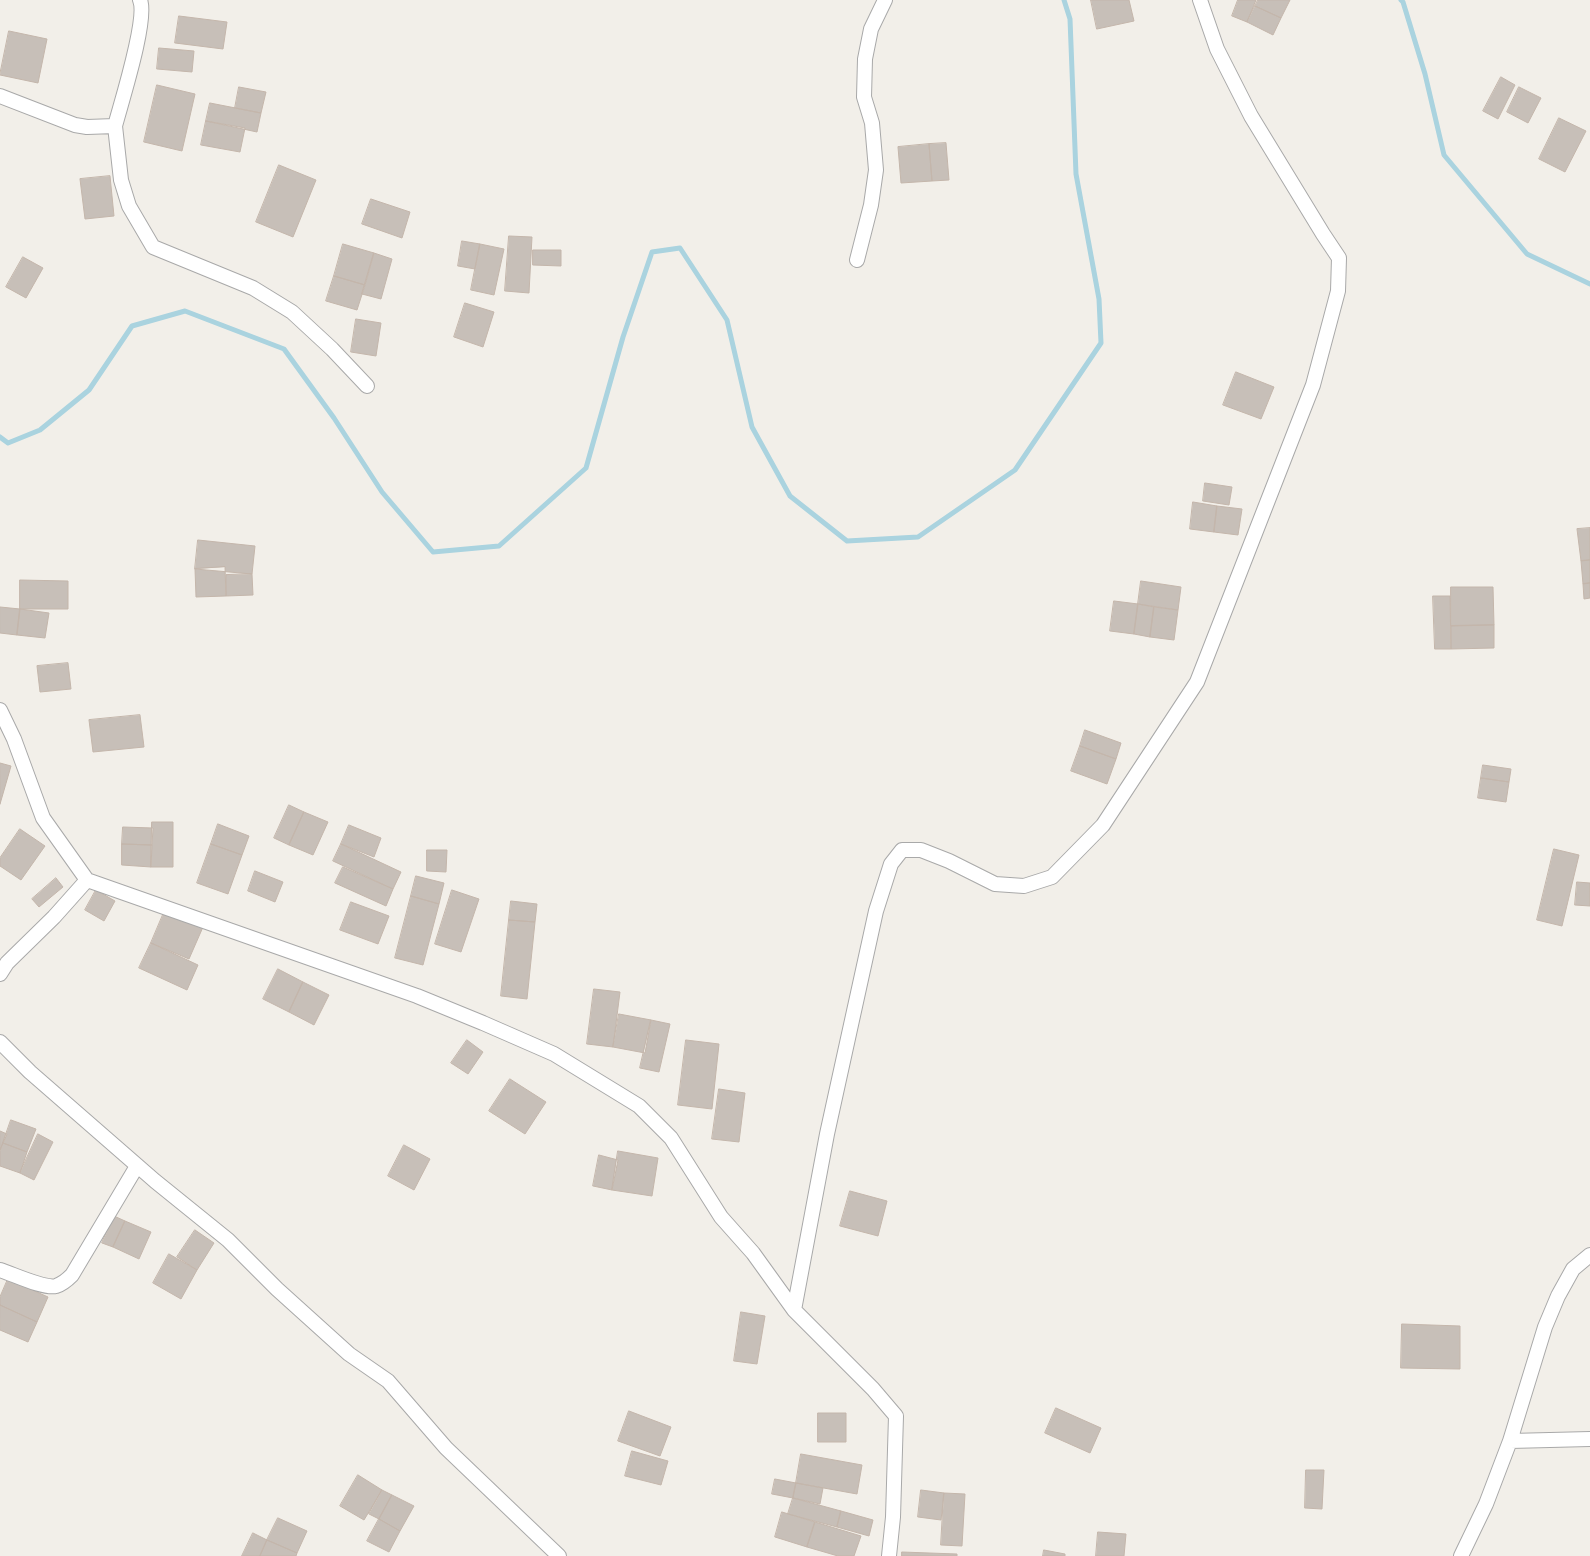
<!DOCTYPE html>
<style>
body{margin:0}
canvas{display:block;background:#f2efe9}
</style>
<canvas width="1590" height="1556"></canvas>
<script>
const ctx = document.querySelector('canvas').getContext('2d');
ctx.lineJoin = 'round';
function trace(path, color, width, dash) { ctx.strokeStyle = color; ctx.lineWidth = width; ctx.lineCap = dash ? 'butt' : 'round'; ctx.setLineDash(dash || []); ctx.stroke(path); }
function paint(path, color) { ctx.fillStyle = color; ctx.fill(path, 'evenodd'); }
const stream = new Path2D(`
 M1401 0 1403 2 1425 74 1444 155 1527 254 1590 284
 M0 437 8 443 40 430 89 390 132 326 185 311 284 349 334 418 382 492 433 552 499 546 586 468 623 337 652 252 680 248 727 320 752 427 790 496 847 541 918 537 1015 470 1101 343 1099 299 1076 174 1070 19 1064 0`);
const building = new Path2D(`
 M1091 0H1129L1134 21 1097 29Z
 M1238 0H1256L1247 22 1232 16Z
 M1258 0H1290L1281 18 1255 6Z
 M1255 6 1281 18 1273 35 1247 22Z
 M179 16 227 22 223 49 175 43Z
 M9 31 47 39 38 83 0 75Z
 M159 48 194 51 192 72 157 69Z
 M1501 77 1515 85 1498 119 1483 111Z
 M157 85 195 94 182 151 144 142Z
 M239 87 266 92 261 113 235 108Z
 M1519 87 1541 98 1528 123 1507 112Z
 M210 103 261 113 257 132 206 121Z
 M1559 118 1586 131 1565 172 1539 159Z
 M206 121 245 128 240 152 201 145Z
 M946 143 949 180 932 181 929 144Z
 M929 144 932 181 901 183 898 147Z
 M279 165 316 180 293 237 256 222Z
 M110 176 114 216 85 219 80 179Z
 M371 199 410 212 402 238 362 224Z
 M509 236 532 237 529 293 505 291Z
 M462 241 480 244 475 269 458 266Z
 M343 244 374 253 365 285 334 276Z
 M480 244 504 249 494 295 471 290Z
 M533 250H561V266L533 265Z
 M374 253 392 259 381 299 362 294Z
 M23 257 43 268 26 298 6 287Z
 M334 276 365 285 357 310 326 301Z
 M465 303 494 312 483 347 454 337Z
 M356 319 381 323 376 356 351 352Z
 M1236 372 1274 387 1261 419 1223 405Z
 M1205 483 1232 487 1229 505 1203 501Z
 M1193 502 1217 506 1214 532 1190 529Z
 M1217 506 1242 509 1238 535 1214 532Z
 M1590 528V560L1581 561 1577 529Z
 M198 540 255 546 252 574 195 569Z
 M1590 560V583L1583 584 1581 561Z
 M225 567 226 596 196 597 195 569Z
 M252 574 253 595 226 596V575Z
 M20 580 68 581V609H20Z
 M1141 581 1181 587 1178 610 1138 604Z
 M1590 583V598L1584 599 1583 584Z
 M1451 587H1493L1494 625 1451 626Z
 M1433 596H1450L1451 649H1435Z
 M1114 601 1138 604 1134 634 1110 631Z
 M1138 604 1154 607 1150 637 1134 634Z
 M0 607 20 609 17 635 0 633Z
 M1154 607 1178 610 1174 640 1150 637Z
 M20 609 49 613 45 638 17 635Z
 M1494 625V648L1451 649V626Z
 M68 663 71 689 40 692 37 666Z
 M140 715 144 747 93 752 89 720Z
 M1085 730 1121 743 1116 759 1080 746Z
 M1080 746 1116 759 1107 784 1071 771Z
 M0 763 11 766 0 804Z
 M1483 765 1511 769 1509 782 1481 778Z
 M1481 778 1509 782 1506 802 1478 798Z
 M289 805 304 812 289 845 274 838Z
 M304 812 328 822 313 855 289 845Z
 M152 822H173V867H151Z
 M218 824 249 836 242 855 211 844Z
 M349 825 381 838 374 857 341 844Z
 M123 827 153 828 152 845 122 844Z
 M20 829 45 846 21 880 0 866V858Z
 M122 844 152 845 151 867 122 865Z
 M211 844 242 855 228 894 197 883Z
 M341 844 401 872 393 889 333 861Z
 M1554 849 1579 855 1562 926 1537 920Z
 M427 850H447L446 872 427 871Z
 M343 867 393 889 386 906 335 883Z
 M255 871 283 882 275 902 248 891Z
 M416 876 444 883 439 904 411 896Z
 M56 878 63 887 39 907 32 899Z
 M1577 882 1590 883V906L1575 905Z
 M96 890 115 901 104 921 85 910Z
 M452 890 479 899 461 952 435 944Z
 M411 896 439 904 423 965 395 958Z
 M511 901 537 904 535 922 509 920Z
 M351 902 389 916 378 944 340 930Z
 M165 910 203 927 189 959 151 943Z
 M509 920 535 922 527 999 501 996Z
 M151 943 198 965 187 990 139 968Z
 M278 969 303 982 289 1012 263 999Z
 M303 982 329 995 314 1025 289 1012Z
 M594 989 620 992 613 1047 587 1044Z
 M619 1014 651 1020 645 1053 613 1047Z
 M651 1020 670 1024 659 1072 640 1068Z
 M467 1040 483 1052 468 1074 451 1063Z
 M686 1040 719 1044 712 1109 678 1105Z
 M510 1079 546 1102 525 1134 489 1111Z
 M719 1089 745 1093 739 1142 712 1139Z
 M11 1120 36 1129 27 1152 3 1143Z
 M0 1131 7 1134 0 1150Z
 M38 1134 53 1142 34 1180 20 1173Z
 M3 1143 27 1152 20 1173 0 1166V1151Z
 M404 1145 430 1159 414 1190 388 1176Z
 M618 1151 658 1158 652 1196 612 1190Z
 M599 1155 618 1160 612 1190 593 1186Z
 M850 1191 887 1201 878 1236 840 1226Z
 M114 1216 125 1221 113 1247 102 1243Z
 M125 1221 151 1232 139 1259 113 1247Z
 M195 1230 214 1243 197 1270 177 1257Z
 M169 1254 197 1270 181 1299 153 1283Z
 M8 1279 48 1297 37 1322 0 1305V1297Z
 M0 1305 37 1322 28 1342 0 1330Z
 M741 1312 765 1316 757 1364 734 1361Z
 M1402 1324 1460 1326V1369L1401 1368Z
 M1056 1408 1101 1428 1090 1453 1045 1433Z
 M629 1411 671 1427 660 1456 618 1441Z
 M818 1413H846V1442H818Z
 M632 1451 668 1461 661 1485 625 1476Z
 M801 1454 862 1465 857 1494 796 1483Z
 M1306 1470H1324L1322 1509 1305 1508Z
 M358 1475 382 1490 364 1520 340 1506Z
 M775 1479 796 1483 793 1498 772 1494Z
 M796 1483 823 1488 820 1504 793 1498Z
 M382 1490 392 1495 379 1519 369 1514Z
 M921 1490 944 1493 941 1520 918 1517Z
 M944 1493 965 1494 962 1546 941 1545Z
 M392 1495 414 1506 400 1531 379 1519Z
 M793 1498 841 1511 837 1527 788 1514Z
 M841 1511 873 1520 869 1536 837 1527Z
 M782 1512 815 1522 807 1547 775 1537Z
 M278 1518 307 1531 297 1553 267 1540Z
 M379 1519 400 1531 389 1552 367 1541Z
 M815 1522 861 1536 854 1556H838L807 1547Z
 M1098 1532 1126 1534 1124 1556H1096Z
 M253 1533 267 1540 260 1556H242Z
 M267 1540 297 1553 296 1556H260Z
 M1044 1550 1065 1554V1556H1043Z
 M902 1552 957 1554V1556H902Z`);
const minor = new Path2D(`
 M0 96 75 125 87 127 115 126C121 103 148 19 140 0
 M115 126 121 180 129 206 153 247 253 288 292 312 332 349 367 386
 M857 260 871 205 876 170 872 123 864 97 865 59 871 29 885 0
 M0 710 14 739 43 818 87 880 417 996 483 1023 554 1054 639 1106 671 1138 721 1217 753 1253 794 1310 873 1389 896 1416 893 1517 889 1556
 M0 974 7 963 54 917 87 880
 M0 1042 30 1072 155 1181 228 1240 277 1289 349 1354 388 1381 446 1448 559 1556
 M0 1270C13 1274 44 1289 56 1286 63 1284 68 1279 72 1275L137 1166
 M794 1310 827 1134 876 911 891 864 902 850H921L949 861 995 884 1024 886 1052 877 1103 825 1197 682 1313 385 1338 291 1339 258 1323 234 1251 116 1217 49 1200 0
 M1510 1441 1545 1327 1558 1296 1573 1269 1590 1255
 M1461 1556 1486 1504 1510 1441 1590 1439`);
trace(stream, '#aad3df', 5);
paint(building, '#c7bfb8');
trace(building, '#c4b6ab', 1);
trace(minor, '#a9a9a9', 16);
trace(minor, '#fff', 14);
</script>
